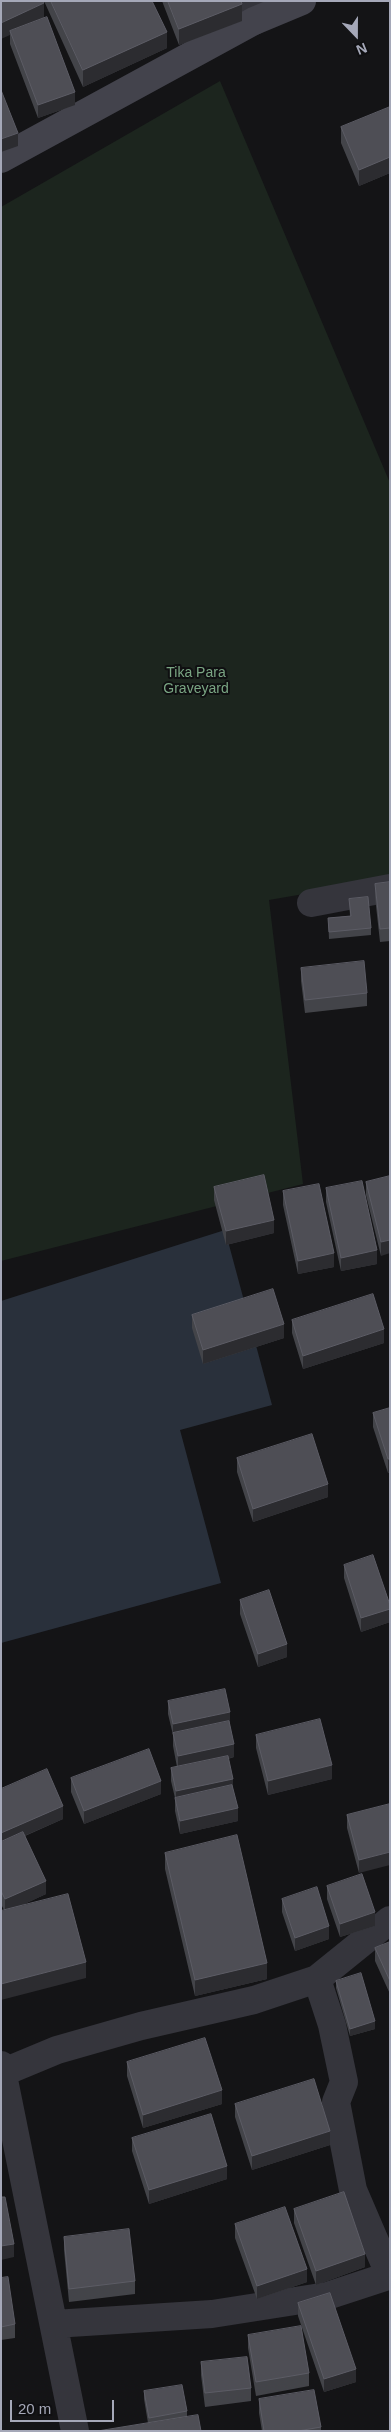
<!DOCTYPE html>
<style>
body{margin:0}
#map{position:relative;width:391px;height:2432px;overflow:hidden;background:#141416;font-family:Arial,sans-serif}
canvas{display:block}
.frame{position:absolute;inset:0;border:2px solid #a5a8b8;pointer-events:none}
.north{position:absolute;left:331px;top:10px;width:50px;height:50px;-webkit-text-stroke:4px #0f0f11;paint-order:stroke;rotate:158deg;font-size:14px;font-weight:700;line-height:20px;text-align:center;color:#a5a8b8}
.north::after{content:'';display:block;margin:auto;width:18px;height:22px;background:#a5a8b8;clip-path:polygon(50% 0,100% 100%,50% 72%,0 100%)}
.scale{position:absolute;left:10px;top:2400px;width:104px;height:22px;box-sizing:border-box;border:2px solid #a5a8b8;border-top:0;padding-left:6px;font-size:15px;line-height:18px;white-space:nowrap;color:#a5a8b8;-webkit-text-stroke:4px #0f0f11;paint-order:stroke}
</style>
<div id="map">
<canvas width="391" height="2432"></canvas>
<div class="frame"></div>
<div class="north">N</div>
<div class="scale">20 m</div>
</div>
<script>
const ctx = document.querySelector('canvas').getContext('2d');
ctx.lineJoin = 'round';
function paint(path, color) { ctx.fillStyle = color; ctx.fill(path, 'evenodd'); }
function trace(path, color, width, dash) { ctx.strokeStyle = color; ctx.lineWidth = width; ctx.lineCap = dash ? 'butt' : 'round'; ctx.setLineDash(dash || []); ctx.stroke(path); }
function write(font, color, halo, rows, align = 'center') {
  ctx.font = font + ' Arial,sans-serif'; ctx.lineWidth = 4; ctx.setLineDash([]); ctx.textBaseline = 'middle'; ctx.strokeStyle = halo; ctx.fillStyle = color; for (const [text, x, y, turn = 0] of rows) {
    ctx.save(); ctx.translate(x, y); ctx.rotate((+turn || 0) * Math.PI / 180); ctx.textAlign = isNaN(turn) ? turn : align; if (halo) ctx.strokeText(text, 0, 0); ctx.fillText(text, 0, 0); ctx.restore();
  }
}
const green = new Path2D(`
 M220 81 390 483V879L269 900 303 1184 1 1261V207Z`);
const water = new Path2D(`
 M225 1230 272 1405 180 1430 221 1583 1 1643V1301Z`);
const minor = new Path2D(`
 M248 1 254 21
 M311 903 390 888
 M317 1979 332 2025 344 2082 336 2102 353 2190 390 2276
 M1 2065 75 2431
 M4 2072 57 2050 141 2026 254 2000 317 1979 390 1920
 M54 2324 212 2314 327 2296 388 2276`);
const secondary = new Path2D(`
 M1 159 254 21 302 1`);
const wall = new Path2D(`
 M1 1 44 18 75 105 38 118 10 44V35Z
 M44 1H152L167 48 83 87Z
 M162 1H241L242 21 179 45Z
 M390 107V173L359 186 341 143V127Z
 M390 882V941L380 942 375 897V884Z
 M349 899 371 928V935L329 939 328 918 350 916Z
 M301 968 367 993V1006L305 1013 301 981Z
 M390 1176 381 1256 366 1195V1182Z
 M214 1187 274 1233 226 1245 214 1200Z
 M326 1188 377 1264 341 1271 326 1202Z
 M283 1191 334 1267 298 1274 283 1205Z
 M192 1315 284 1338 203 1364 192 1328Z
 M292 1320 384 1343 303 1369 292 1333Z
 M390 1408V1472L388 1473 373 1427V1413Z
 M237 1458 328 1497 253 1522 237 1472Z
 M344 1565 390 1605V1622L361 1632 344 1578Z
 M240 1600 287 1657 258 1667 240 1614Z
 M168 1701 230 1726 234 1757 228 1759 238 1821 180 1834 175 1811V1798L171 1781V1768L177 1767 173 1746V1735L168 1714Z
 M256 1735 332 1779 268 1795 256 1748Z
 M71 1778 161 1794 84 1824 71 1792Z
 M1 1789 63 1819 25 1836 46 1894 20 1906 86 1978 4 1910 1 1904Z
 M390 1804 359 1873 347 1828V1815Z
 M165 1853 267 1979 195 1996 165 1869Z
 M327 1886 375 1926 340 1937 327 1899Z
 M282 1899 329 1939 295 1951 282 1912Z
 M390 1942V1994L375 1961V1948Z
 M336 1981 375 2029 350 2036 336 1988Z
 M127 2062 222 2104 143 2128 127 2076Z
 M235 2104 330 2145 252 2170 235 2117Z
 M132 2138 227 2179 149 2204 132 2151Z
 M294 2209 365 2267 316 2285 294 2223Z
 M235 2224 307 2282 257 2299 235 2238Z
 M64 2237 135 2281V2294L69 2302 64 2250Z
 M1 2278 15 2324V2338L1 2340Z
 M298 2303 356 2382 324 2392 298 2316Z
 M248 2335 309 2373V2386L256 2396 248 2348Z
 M201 2362 251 2388V2401L205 2407 201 2375Z
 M144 2391 187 2411V2417L148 2423 144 2399Z
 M259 2399 321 2427V2431H262L259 2413Z`);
const shadedWall = new Path2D(`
 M44 3V19L10 31V35L1 39V23Z
 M242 4V21L179 45V29Z
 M167 32V48L83 87V70Z
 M75 92V105L38 118V105Z
 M18 133V146L1 152V139Z
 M390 157V173L359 186V170Z
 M274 1220V1233L226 1245V1231Z
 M390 1240V1253L381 1256V1242Z
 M377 1250V1264L341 1271V1258Z
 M334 1253V1267L298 1274V1261Z
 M284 1324V1338L203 1364V1350Z
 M384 1329V1343L303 1369V1356Z
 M388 1459H390V1472L388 1473Z
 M328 1484V1497L253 1522V1509Z
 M390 1609V1622L361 1632V1618Z
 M287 1644V1657L258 1667V1654Z
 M230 1712V1726L173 1735V1724Z
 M234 1744V1757L178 1770V1756Z
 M332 1765V1779L268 1795V1781Z
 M233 1779V1792L176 1804V1791Z
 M161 1781V1794L84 1824V1811Z
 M63 1806V1819L1 1846V1833Z
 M238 1808V1821L180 1834V1821Z
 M390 1852V1865L359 1873V1860Z
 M46 1881V1894L5 1913V1899Z
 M375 1912V1926L340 1937V1924Z
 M329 1926V1939L295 1951V1938Z
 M86 1962V1978L1 2000V1984Z
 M267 1963V1979L195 1996V1980Z
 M375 2021V2029L350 2036V2029Z
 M222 2090V2104L143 2128V2115Z
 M330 2131V2145L252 2170V2156Z
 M227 2166V2179L149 2204V2190Z
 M14 2244V2257L1 2260V2246Z
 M365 2254V2267L316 2285V2271Z
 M307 2269V2282L257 2299V2286Z
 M356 2369V2382L324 2392V2379Z`);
const building = new Path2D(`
 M1 1H43L44 3 1 23Z
 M51 1H152L167 32 83 70Z
 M168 1H241L242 4 179 29Z
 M47 17 75 92 38 105 10 31Z
 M1 90 18 133 1 139Z
 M390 107V157L359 170 341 127Z
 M390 882V928L380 929 375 884Z
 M368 897 371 928 329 932 328 918 351 916 349 899Z
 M364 961 367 993 305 1000 301 968Z
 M264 1175 274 1220 226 1231 214 1187Z
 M390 1176V1240L381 1242 366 1182Z
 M362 1181 377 1250 341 1258 326 1188Z
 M319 1184 334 1253 298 1261 283 1191Z
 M273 1289 284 1324 203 1350 192 1315Z
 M373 1294 384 1329 303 1356 292 1320Z
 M390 1408V1459H388L373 1413Z
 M312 1434 328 1484 253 1509 237 1458Z
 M373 1555 390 1605V1609L361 1618 344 1565Z
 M269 1590 287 1644 258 1654 240 1600Z
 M225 1689 230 1712 173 1724 168 1701Z
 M320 1719 332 1765 268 1781 256 1735Z
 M229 1721 234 1744 178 1756 173 1733Z
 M149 1749 161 1781 84 1811 71 1778Z
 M228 1756 233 1779 176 1791 171 1768Z
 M47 1769 63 1806 1 1833V1789Z
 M232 1785 238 1808 180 1821 175 1798Z
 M390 1804V1852L359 1860 347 1815Z
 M23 1832 46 1881 5 1899 1 1891V1842Z
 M237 1835 267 1963 195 1980 165 1853Z
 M362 1874 375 1912 340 1924 327 1886Z
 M317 1887 329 1926 295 1938 282 1899Z
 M68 1894 86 1962 1 1984V1911Z
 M390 1942V1981L375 1948Z
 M361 1973 375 2021 350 2029 336 1981Z
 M205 2038 222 2090 143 2115 127 2062Z
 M314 2079 330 2131 252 2156 235 2104Z
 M211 2114 227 2166 149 2190 132 2138Z
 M344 2192 365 2254 316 2271 294 2209Z
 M1 2197H5L14 2244 1 2246Z
 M285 2207 307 2269 257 2286 235 2224Z
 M129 2229 135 2281 69 2289 64 2237Z
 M8 2277 15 2324 1 2327V2278Z
 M330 2293 356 2369 324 2379 298 2303Z
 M301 2326 309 2373 256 2382 248 2335Z
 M247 2357 251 2388 205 2393 201 2362Z
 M182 2385 187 2411 149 2418 144 2391Z
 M314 2390 321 2427 298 2431H264L259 2399Z
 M198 2415 201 2431H98Z`);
const parkNames = [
 ["Tika Para",196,673],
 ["Graveyard",196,689]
];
paint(green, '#1c251e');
paint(water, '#29303b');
trace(minor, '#35353c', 28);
trace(secondary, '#43434c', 28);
paint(wall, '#434449');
paint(shadedWall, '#2c2c30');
paint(building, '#4e4e55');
trace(building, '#5c5c65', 1);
write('14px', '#7aa583', '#0f0f11', parkNames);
</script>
